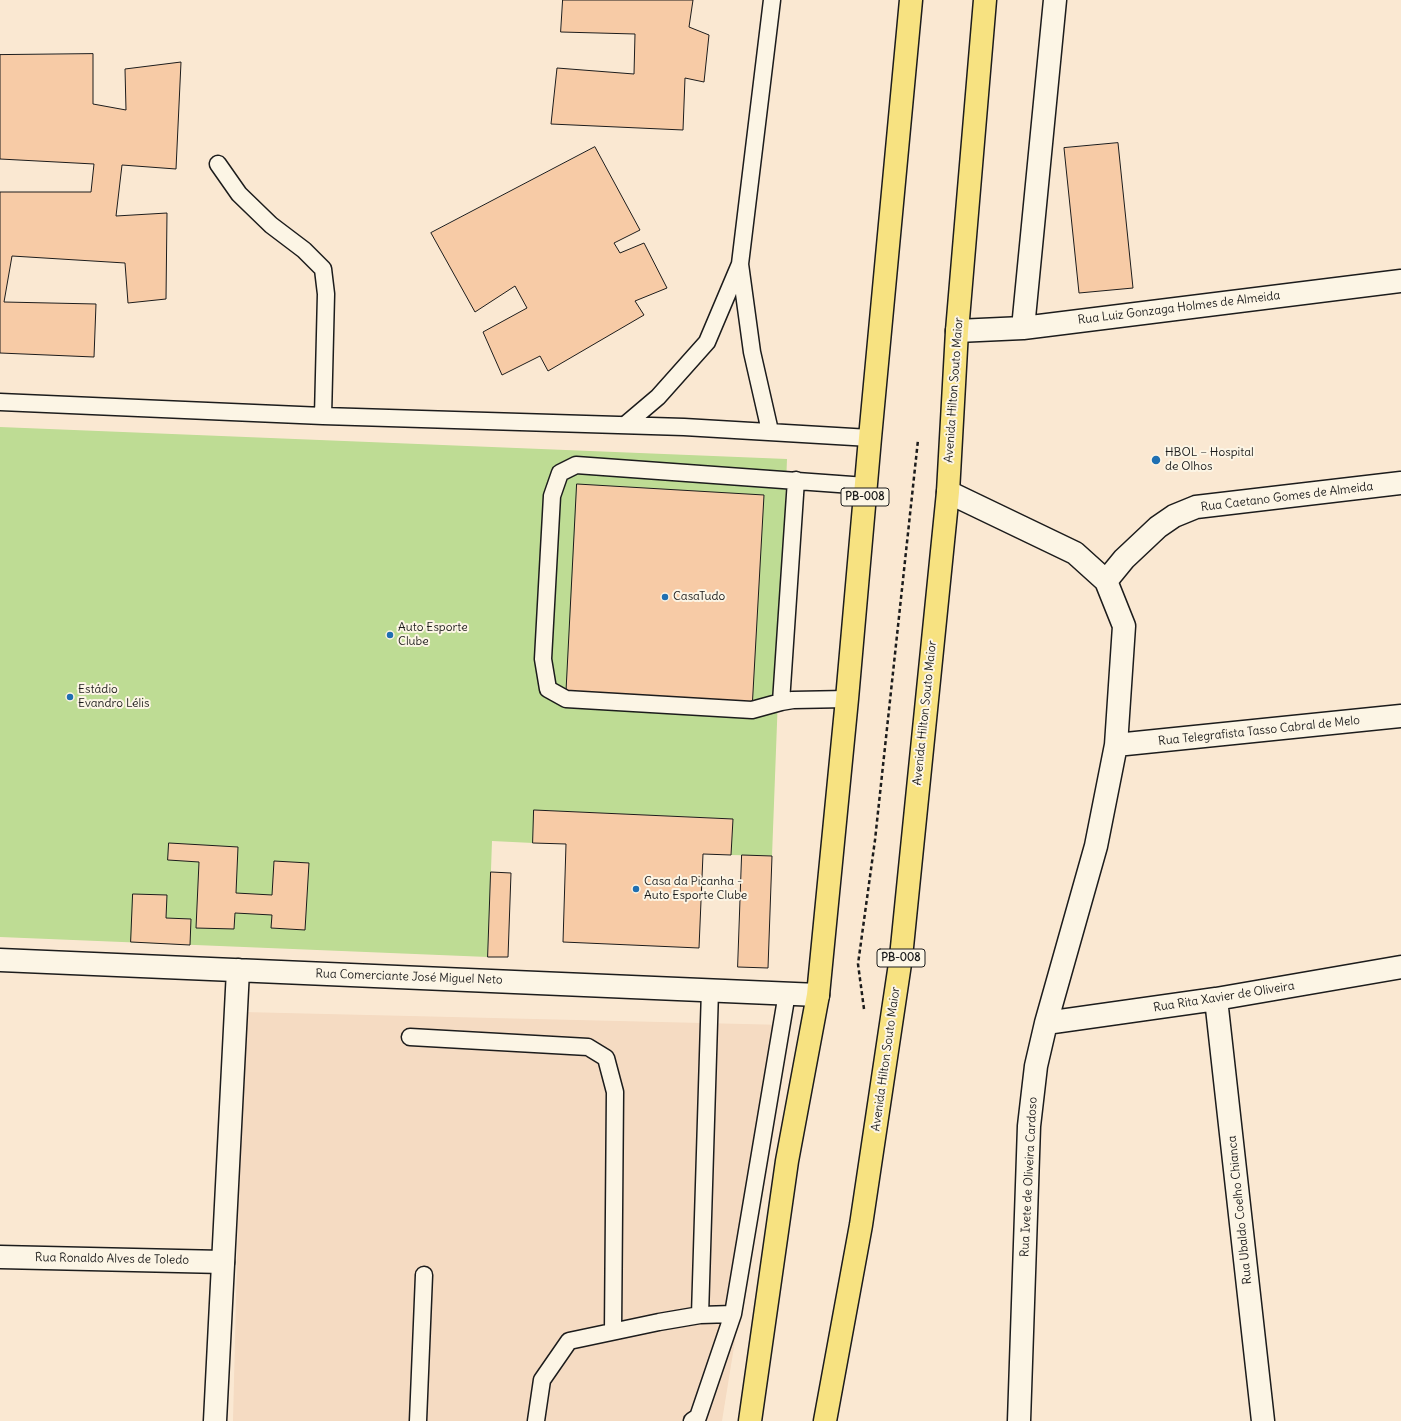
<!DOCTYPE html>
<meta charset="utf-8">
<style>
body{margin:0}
canvas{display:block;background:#fae8d2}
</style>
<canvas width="1401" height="1421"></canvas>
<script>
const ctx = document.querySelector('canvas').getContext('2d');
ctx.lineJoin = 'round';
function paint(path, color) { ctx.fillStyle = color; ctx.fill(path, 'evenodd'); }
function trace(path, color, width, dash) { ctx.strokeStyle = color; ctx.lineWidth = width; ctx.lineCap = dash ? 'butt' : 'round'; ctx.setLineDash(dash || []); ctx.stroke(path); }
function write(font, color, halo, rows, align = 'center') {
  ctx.font = font + ' Delius,sans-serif'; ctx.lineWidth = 4; ctx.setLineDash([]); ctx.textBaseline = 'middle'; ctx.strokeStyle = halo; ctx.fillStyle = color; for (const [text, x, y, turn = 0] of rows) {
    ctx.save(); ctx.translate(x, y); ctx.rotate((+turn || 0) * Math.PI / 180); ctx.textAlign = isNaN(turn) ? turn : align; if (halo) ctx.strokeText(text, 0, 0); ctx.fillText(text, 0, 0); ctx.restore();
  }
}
const built = new Path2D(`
 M243 1012 786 1025 722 1421H233Z`);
const green = new Path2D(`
 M0 427 787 459 772 856 731 855 733 819 534 810 533 843 492 841 488 957 0 937Z`);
const building = new Path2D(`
 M563 0H693L689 27 709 35 704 82 685 78 683 130 551 124 557 68 634 74 635 34 561 32Z
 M93 54V104L126 110 125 69 181 62 176 169 122 165 116 216 167 213 166 299 128 303 125 263 12 256 4 302 96 304 94 357 0 353V192H91L94 164 0 159V55Z
 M1118 143 1133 288 1079 293 1064 148Z
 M595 147 640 230 614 243 620 253 644 243 667 288 635 301 644 315 548 371 540 356 502 375 483 332 527 308 515 286 475 312 431 233Z
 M577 484 764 495 752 710 566 699Z
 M534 810 733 819 731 855 703 854 699 948 563 942 566 844 533 843Z
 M169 843 238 847 236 893 272 895 274 861 309 863 305 930 271 928 272 915 235 913 234 929 196 928 199 862 168 860Z
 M742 855 772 856 768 968 738 967Z
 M491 872 511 873 508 957H488Z
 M133 894 167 895 166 918 191 919 190 945 131 942Z`);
const path = new Path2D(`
 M864 1009 858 964 875 840 918 440`);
const service = new Path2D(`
 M218 164 239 194 271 225 304 250 323 269 326 294 323 416 684 427 870 438
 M740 264 752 352 770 431
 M0 402 323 416
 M625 425 658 397 707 342 740 264 772 0
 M796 480 781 702 793 700 847 699
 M781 702 752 710 566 699 548 689 543 659 552 496 560 473 576 465 866 486
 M410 1037 588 1047 606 1058 615 1092 613 1331
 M700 1315 733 1314 787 993
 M418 1421 424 1275
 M536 1421 542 1380 569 1341 659 1322 700 1315 710 990
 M692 1421 698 1417 733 1314`);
const minor = new Path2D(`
 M1023 328 1055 0
 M957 331 1023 328 1401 281
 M948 492 1075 553 1106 581 1124 626 1116 745 1096 846 1046 1023 1036 1066 1029 1126 1019 1421
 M1106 581 1124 559 1158 527 1174 516 1196 507 1401 483
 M1116 745 1401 716
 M1216 999 1263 1421
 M1046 1023 1216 999 1401 967
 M0 1257 223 1262`);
const secondary = new Path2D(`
 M0 960 818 995
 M215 1421 238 970`);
const primary = new Path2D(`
 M750 1421 787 1161 818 995 847 699 870 438 911 0
 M825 1421 861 1225 901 957 948 492 957 331 985 0`);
const markers = [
 [1156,460,5,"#1f6fb2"],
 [665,597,4,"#1f6fb2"],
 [390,635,4,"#1f6fb2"],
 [70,697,4,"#1f6fb2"],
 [636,889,4,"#1f6fb2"]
];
const shields = [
 [865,497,48],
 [901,958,48]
];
const shieldNames = [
 ["PB-008",865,497],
 ["PB-008",901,958]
];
const streetNames = [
 ["Rua Luiz Gonzaga Holmes de Almeida",1179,308,-7],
 ["Avenida Hilton Souto Maior",954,390,-86],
 ["Rua Caetano Gomes de Almeida",1287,497,-7],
 ["Avenida Hilton Souto Maior",925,713,-84],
 ["Rua Telegrafista Tasso Cabral de Melo",1259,731,-6],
 ["Rua Comerciante José Miguel Neto",409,977,2],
 ["Rua Rita Xavier de Oliveira",1224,997,-9],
 ["Avenida Hilton Souto Maior",886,1059,-82],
 ["Rua Ivete de Oliveira Cardoso",1029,1177,-87],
 ["Rua Ubaldo Coelho Chianca",1240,1210,-96],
 ["Rua Ronaldo Alves de Toledo",112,1259,1]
];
const poiNames = [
 ["HBOL – Hospital",1165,453],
 ["de Olhos",1165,467],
 ["CasaTudo",673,597],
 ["Auto Esporte",398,628],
 ["Clube",398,642],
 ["Estádio",78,690],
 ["Evandro Lélis",78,704],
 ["Casa da Picanha -",644,882],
 ["Auto Esporte Clube",644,896]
];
paint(built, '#f5dbc2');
paint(green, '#bedc94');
paint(building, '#f7cba6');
trace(building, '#1c1c1c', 1);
trace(service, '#1c1c1c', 19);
trace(minor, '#1c1c1c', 25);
trace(secondary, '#1c1c1c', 25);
trace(primary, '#1c1c1c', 25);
trace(path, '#1c1c1c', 2.5, [4, 3]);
trace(service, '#fcf5e5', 16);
trace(minor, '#fcf5e5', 22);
trace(secondary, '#fcf5e5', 22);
trace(primary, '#f7e281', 22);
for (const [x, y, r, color] of markers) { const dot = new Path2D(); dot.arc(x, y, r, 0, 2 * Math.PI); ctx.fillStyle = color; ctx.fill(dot); trace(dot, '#fcf5e5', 1.5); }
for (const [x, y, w] of shields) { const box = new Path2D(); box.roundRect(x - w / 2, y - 9, w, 18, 3); ctx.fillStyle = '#fcf5e5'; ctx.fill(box); trace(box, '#1c1c1c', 1); }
write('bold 11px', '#1c1c1c', null, shieldNames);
write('12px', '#1c1c1c', '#fcf5e5', streetNames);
write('12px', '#1c1c1c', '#fcf5e5', poiNames, 'left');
</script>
